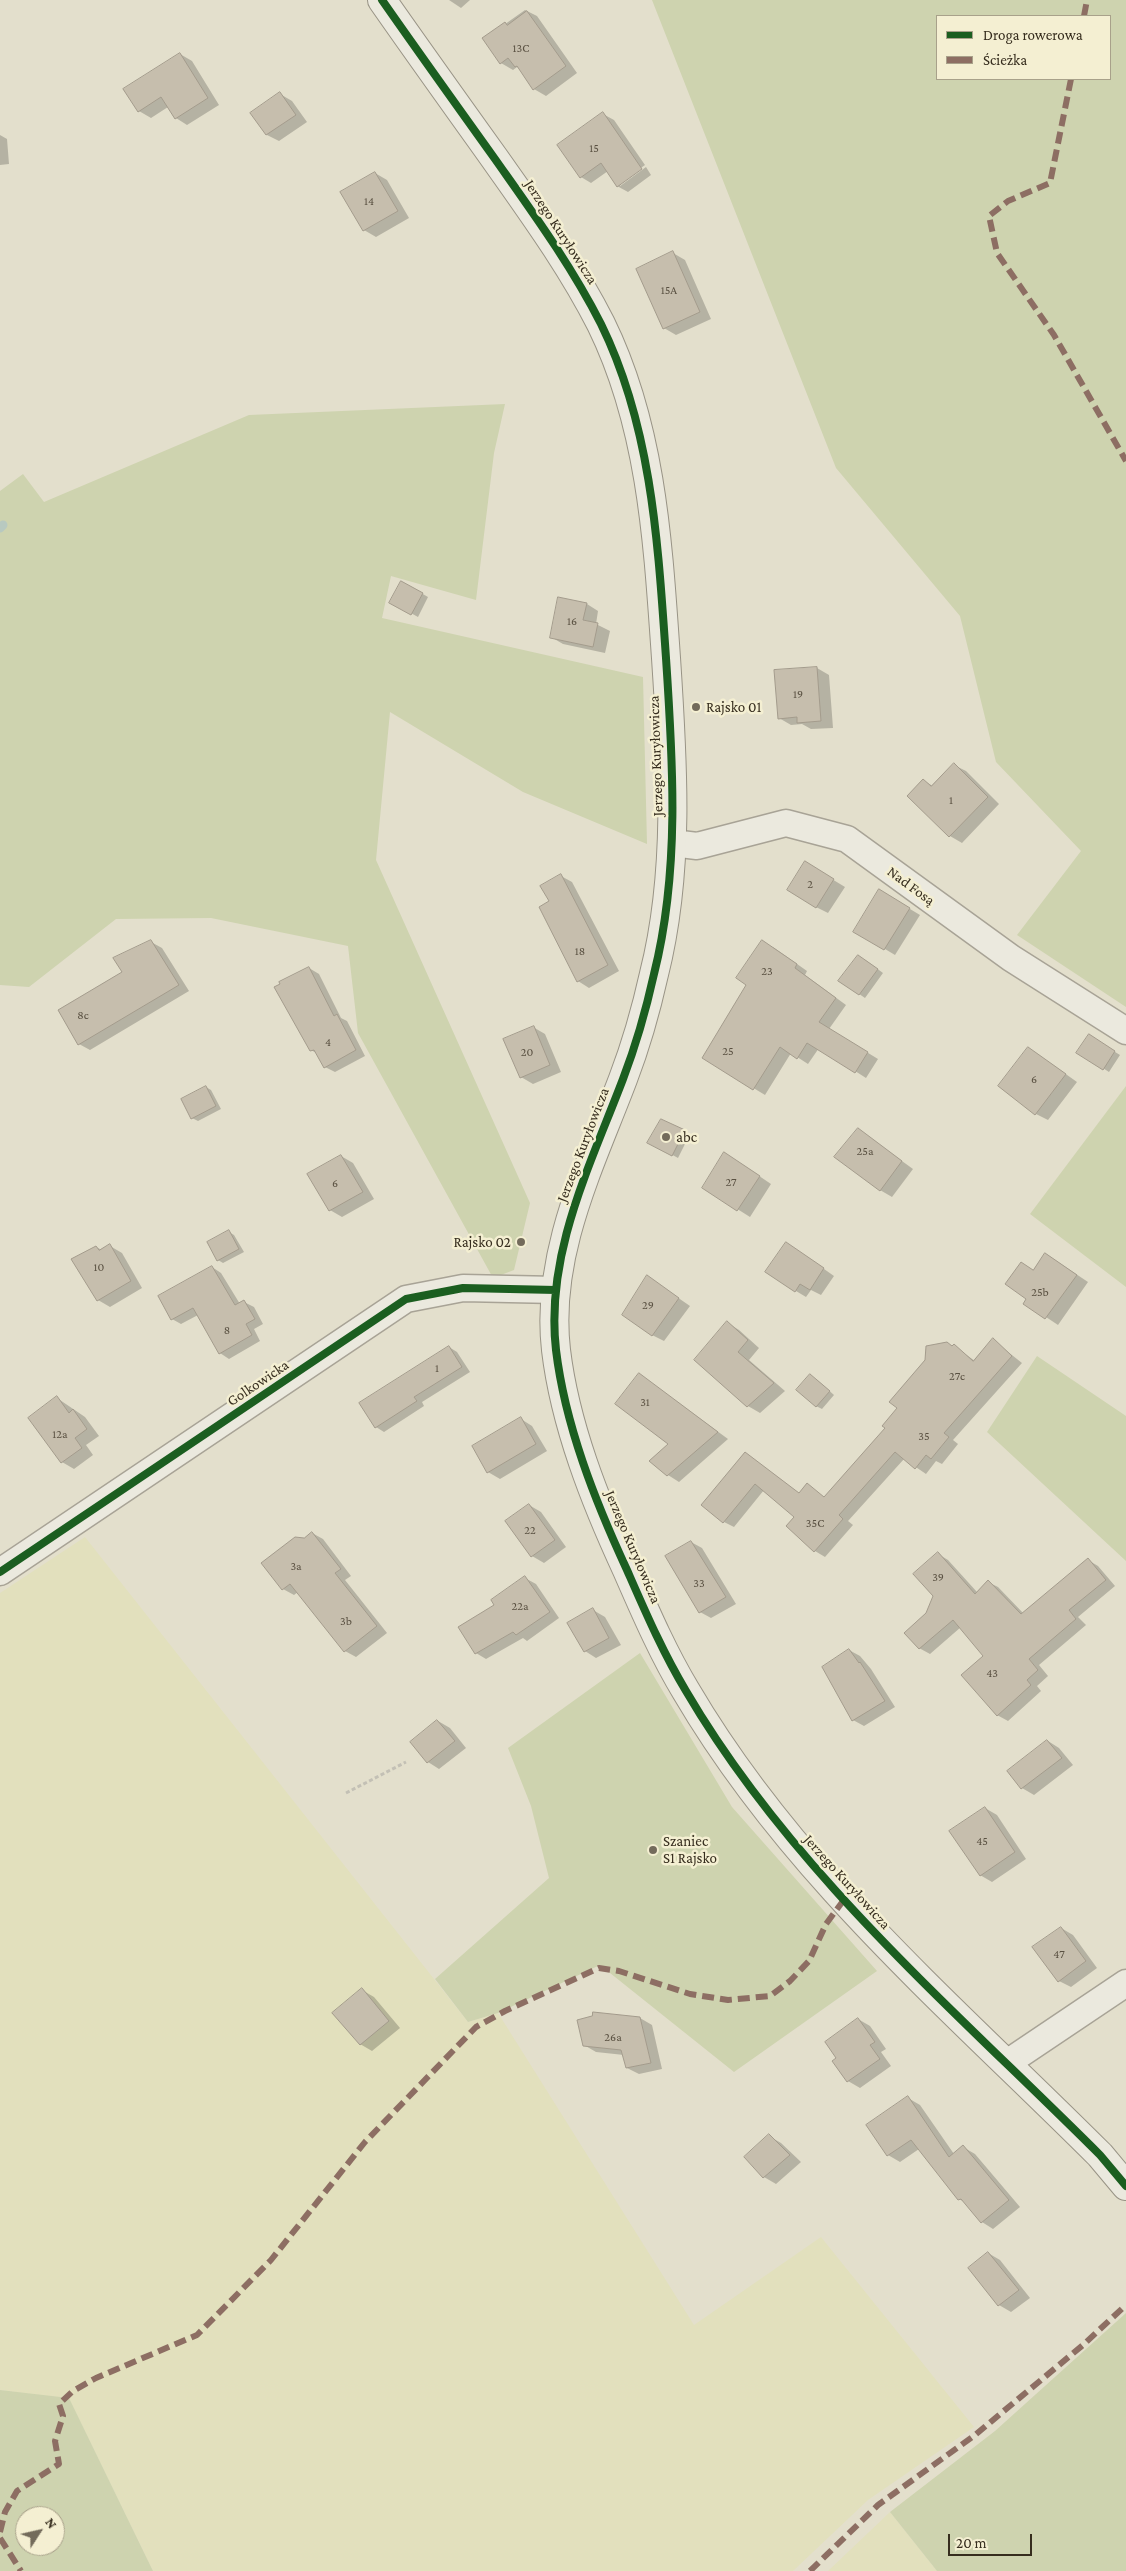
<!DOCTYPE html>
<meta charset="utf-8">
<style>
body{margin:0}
#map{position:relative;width:1126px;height:2571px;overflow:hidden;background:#e3dfcc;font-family:"Crimson Pro",serif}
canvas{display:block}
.legend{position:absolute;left:936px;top:15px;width:175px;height:65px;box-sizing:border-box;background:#f4efd2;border:1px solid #a8a18a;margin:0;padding:6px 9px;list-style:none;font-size:15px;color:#362d1e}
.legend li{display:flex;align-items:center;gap:10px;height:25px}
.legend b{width:25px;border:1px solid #a8a18a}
.north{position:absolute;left:15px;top:2506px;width:50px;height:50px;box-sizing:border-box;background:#f4efd2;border:1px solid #a8a18a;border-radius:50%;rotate:55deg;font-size:14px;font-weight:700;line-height:20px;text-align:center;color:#362d1e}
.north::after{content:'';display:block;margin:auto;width:18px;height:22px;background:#736b5b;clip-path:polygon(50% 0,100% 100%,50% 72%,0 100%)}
.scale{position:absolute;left:948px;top:2534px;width:84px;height:22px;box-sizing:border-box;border:2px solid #362d1e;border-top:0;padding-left:6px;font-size:15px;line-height:18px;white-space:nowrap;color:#362d1e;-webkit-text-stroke:4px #f4efd2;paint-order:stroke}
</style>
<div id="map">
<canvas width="1126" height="2571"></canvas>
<ul class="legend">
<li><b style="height:6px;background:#1b5e20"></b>Droga rowerowa</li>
<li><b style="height:6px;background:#8d6e63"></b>Ścieżka</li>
</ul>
<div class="north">N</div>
<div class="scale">20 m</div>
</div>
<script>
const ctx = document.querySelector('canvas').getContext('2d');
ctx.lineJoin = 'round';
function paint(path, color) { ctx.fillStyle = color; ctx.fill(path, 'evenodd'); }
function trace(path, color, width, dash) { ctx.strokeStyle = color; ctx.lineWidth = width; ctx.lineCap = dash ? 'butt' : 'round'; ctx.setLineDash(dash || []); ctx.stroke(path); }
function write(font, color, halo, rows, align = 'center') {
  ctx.font = font + ' "Crimson Pro",serif'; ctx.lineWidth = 5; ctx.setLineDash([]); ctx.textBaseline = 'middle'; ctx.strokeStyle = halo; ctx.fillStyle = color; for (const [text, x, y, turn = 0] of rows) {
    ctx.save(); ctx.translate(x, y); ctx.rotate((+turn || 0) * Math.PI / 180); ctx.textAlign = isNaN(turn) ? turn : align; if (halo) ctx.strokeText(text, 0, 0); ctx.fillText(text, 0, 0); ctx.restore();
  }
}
const farmland = new Path2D(`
 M85 1537 468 2022 498 2013 694 2325 821 2237 974 2427 868 2500 793 2571H153L69 2399 0 2390V1593Z
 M890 2512 937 2571H828Z`);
const green = new Path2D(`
 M652 0H1126V1007L1017 935 1081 851 996 762 960 616 836 468ZM937 16H1110V79H937Z
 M505 404 494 453 476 600 391 576 382 618 643 677 647 844 523 792 390 712 376 860 530 1203 514 1270 493 1278 358 1033 348 946 211 918 116 919 29 987 0 985V491L23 474 44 502 249 415Z
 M1126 1086V1287L1030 1214Z
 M1037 1356 1126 1416V1561L987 1432Z
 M640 1653 732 1807 877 1971 734 2072 600 1965 498 2013 468 2022 435 1979 549 1878 531 1806 508 1748Z
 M1126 2313V2571H937L890 2512 995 2431Z
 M0 2390 69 2398 153 2571H0ZM25 2516H55V2546H25Z`);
const shadow = new Path2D(`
 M449 0H470L461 8Z
 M525 10 537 16 577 73 546 96 534 89 520 69 517 67 513 70 501 63 484 39Z
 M180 54 192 61 219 105 187 125 176 118 168 107 151 118 139 111Z
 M280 94 292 101 307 122 279 141 267 135 252 114Z
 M603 114 614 120 645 165 620 183V186L646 167 651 175 628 192 617 186 608 171 591 183 581 177Z
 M0 135 7 139 9 164 0 165Z
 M375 173 387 180 409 218 376 237 364 230Z
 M673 253 685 260 711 319 676 335 664 328Z
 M402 582 428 597 418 617 391 602Z
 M587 604 598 611 596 624 610 631 605 653 563 644 551 637Z
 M817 668 829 675 833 728 811 729 802 724 791 725 779 718 775 671Z
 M954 765 966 771 999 804 962 843 950 836 924 781 933 786Z
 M817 870 845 887 828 913 816 907Z
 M561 876 572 882 619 971 589 988 578 981 551 902Z
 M890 897 920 915 895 955 855 931Z
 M151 942 162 948 189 991 90 1050 79 1044 124 973Z
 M773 947 807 971 805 975 846 1005 829 1029 878 1059 866 1078 819 1048 808 1064 791 1053 765 1095 704 1058Z
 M864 959 883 973 865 998 840 981Z
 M309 968 319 974 341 1018 347 1021 365 1056 335 1072 325 1067 318 1054 311 1050Z
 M533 1027 545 1034 561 1072 533 1084 521 1077Z
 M1089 1036 1120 1055 1109 1072 1078 1052Z
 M1029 1048 1077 1082 1048 1120 1036 1114Z
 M206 1087 211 1090 221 1109 198 1121 192 1118Z
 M661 1120 690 1134 678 1158 649 1142Z
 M859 1130 913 1169 892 1197 880 1190Z
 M341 1156 353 1163 374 1199 342 1217 330 1210Z
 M737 1161 771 1184 750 1217 704 1188Z
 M229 1232 234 1235 244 1252 223 1263 218 1260Z
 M110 1246 122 1253 142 1288 110 1307 98 1300 96 1247 102 1250Z
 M797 1250 834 1276 821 1295 811 1290 806 1297 796 1291Z
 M1046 1254 1088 1282 1058 1325 1025 1303 1034 1271Z
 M212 1267 221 1273 240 1304 244 1302 254 1307 263 1324 254 1329 260 1341 229 1359 220 1353 198 1315 181 1324 172 1319Z
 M648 1277 690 1306 664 1341 652 1335Z
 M728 1323 739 1330 759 1348 749 1360 785 1391 760 1413 748 1406Z
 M993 1340 1022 1363 953 1440 958 1444 942 1464 936 1461 926 1474 904 1459 848 1521 853 1525 825 1557 815 1551 796 1517 764 1490 734 1527 724 1522 755 1460 800 1494 808 1485 828 1502 954 1346 975 1361Z
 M449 1347 457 1352 470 1372 422 1402 424 1406 384 1432 376 1427Z
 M639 1374 728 1439 679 1482 668 1475 670 1444Z
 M816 1379 834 1395 822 1409 816 1406Z
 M57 1398 85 1417 99 1436 86 1445 93 1455 74 1469 62 1462 30 1418Z
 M521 1419 532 1426 547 1451 500 1479 488 1472Z
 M529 1505 541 1512 566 1547 544 1563 532 1556Z
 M312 1533 323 1539 351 1576 345 1580 387 1633 356 1657 345 1651 298 1592 294 1595 283 1589 305 1539Z
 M691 1542 702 1548 736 1604 711 1618 700 1612 667 1557Z
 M938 1554 948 1560 977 1592 988 1582 998 1587 1024 1614 1088 1560 1098 1566 1115 1586 1078 1617 1086 1625 1039 1665 1048 1676 1037 1686 1041 1691 1008 1721 997 1715 984 1656 961 1627 930 1654 919 1648 934 1596Z
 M525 1578 536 1584 559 1618 527 1641 523 1638 486 1659 476 1653 496 1605Z
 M593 1610 605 1617 621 1645 596 1658 585 1651Z
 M849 1650 860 1656 871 1669 895 1707 864 1726 853 1720Z
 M438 1721 450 1728 466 1748 439 1769 428 1762Z
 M1048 1741 1059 1748 1073 1765 1034 1795 1022 1788 1009 1771Z
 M985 1808 997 1815 1026 1859 992 1882 980 1875Z
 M1061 1928 1073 1935 1097 1968 1071 1987 1059 1981Z
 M362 1990 374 1997 400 2028 372 2051 360 2044Z
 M640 2018 652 2025 662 2069 639 2074 627 2068 624 2055 596 2052 584 2045Z
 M858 2019 870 2026 886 2049 881 2052 891 2066 860 2088 848 2081 838 2058Z
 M908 2098 920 2105 954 2154 963 2147 975 2154 1020 2207 993 2229 982 2222 966 2203 959 2199 919 2149 900 2162 888 2155Z
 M769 2136 781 2143 801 2162 776 2184 764 2177Z
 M988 2253 1000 2260 1030 2298 1011 2312 999 2305 970 2268Z`);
const stream = new Path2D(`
 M0 528 3 525`);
const building = new Path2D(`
 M527 11 566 66 533 90 517 66 515 67 508 58 500 64 482 38 505 22 507 25Z
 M180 53 208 98 175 119 161 97 138 112 123 89Z
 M280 92 296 115 266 135 250 113Z
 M603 112 642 169 617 187 601 163 580 178 557 145Z
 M375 172 398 211 363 231 340 192Z
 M673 251 700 312 663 329 636 269Z
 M401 581 423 593 411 615 389 603Z
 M558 597 587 603 583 620 598 623 593 647 550 638Z
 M817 667 821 721 797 723V717L778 719 774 670Z
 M954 763 988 797 949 837 907 796 923 779 931 786Z
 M805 861 834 879 816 908 787 890Z
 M561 874 608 965 577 982 539 907 549 901 540 886Z
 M879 889 910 908 884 950 853 932Z
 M151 940 179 985 78 1045 58 1010 122 972 113 958Z
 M762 940 797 964 795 968 836 998 819 1022 868 1052 855 1073 807 1043 797 1059 780 1047 753 1090 702 1058 746 985 736 978Z
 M858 955 878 969 859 995 838 981Z
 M309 967 334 1016 337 1014 356 1050 324 1068 314 1050 310 1051 274 987 280 984 279 982Z
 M534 1026 550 1065 520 1078 503 1039Z
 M1089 1034 1115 1051 1103 1070 1076 1053Z
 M1028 1047 1066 1074 1035 1115 998 1086Z
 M206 1086 216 1106 191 1119 181 1099Z
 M661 1119 685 1130 672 1156 647 1143Z
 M858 1128 902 1161 880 1191 834 1157Z
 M724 1152 760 1176 737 1211 702 1188Z
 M341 1155 363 1192 329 1211 307 1174Z
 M229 1230 239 1249 217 1261 207 1242Z
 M786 1242 824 1268 810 1290 800 1284 795 1292 765 1272Z
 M110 1244 131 1281 97 1301 71 1259 96 1246 99 1250Z
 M1045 1253 1077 1275 1045 1319 1023 1304 1026 1299 1005 1284 1021 1262 1033 1270Z
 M212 1266 235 1305 244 1300 255 1319 246 1324 252 1335 219 1354 193 1308 171 1320 158 1296Z
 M647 1275 679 1298 652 1336 622 1315Z
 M727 1321 748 1340 738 1352 774 1383 747 1407 694 1360Z
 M993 1338 1012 1356 944 1433 949 1437 931 1459 926 1455 915 1469 895 1452 839 1515 843 1519 814 1552 786 1526 794 1517 755 1484 723 1523 701 1505 745 1452 799 1493 807 1483 824 1497 885 1428 882 1426 897 1408 889 1402 925 1360 926 1346 947 1342 952 1346 954 1344 973 1361Z
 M449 1346 462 1367 414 1397 417 1401 375 1428 359 1403Z
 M639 1373 718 1432 667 1476 649 1461 668 1444 615 1404Z
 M810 1374 830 1391 816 1407 796 1390Z
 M57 1396 69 1413 73 1409 87 1429 75 1438 82 1448 61 1463 28 1418Z
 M521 1417 536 1444 487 1473 472 1446Z
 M529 1504 555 1540 531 1557 505 1521Z
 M312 1532 341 1569 335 1573 377 1626 344 1652 290 1584 282 1590 261 1563 295 1537 304 1538Z
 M691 1541 726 1597 699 1613 665 1556Z
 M938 1552 975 1594 988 1580 1021 1614 1088 1558 1106 1580 1069 1610 1076 1619 1029 1659 1038 1670 1027 1680 1031 1685 997 1716 961 1675 983 1656 953 1620 919 1649 904 1633 926 1613 933 1596 913 1574Z
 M525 1576 550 1612 516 1635 513 1632 475 1654 458 1627 494 1605 491 1600Z
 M593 1608 609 1638 584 1652 567 1623Z
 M849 1649 859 1663 860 1662 885 1701 852 1721 822 1667Z
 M437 1720 455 1741 427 1763 410 1742Z
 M1047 1740 1062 1758 1021 1789 1007 1771Z
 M985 1807 1015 1852 980 1876 949 1831Z
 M1061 1927 1086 1961 1058 1982 1032 1947Z
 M362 1988 389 2021 360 2045 332 2013Z
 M593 2012 640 2017 651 2063 626 2068 621 2050 583 2046 577 2020 592 2016Z
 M858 2018 875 2042 870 2045 880 2059 847 2082 832 2061 836 2058 825 2042Z
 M908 2096 949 2157 963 2145 1009 2200 981 2223 961 2199 958 2200 911 2140 887 2156 866 2125Z
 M769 2134 790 2155 763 2178 744 2157Z
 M988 2252 1019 2290 998 2306 968 2268Z`);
const path = new Path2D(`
 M346 1793 406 1762`);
const street = new Path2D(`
 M672 843 697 846 786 823 847 839 1011 958 1126 1031
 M0 1572 406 1299 463 1288 556 1290
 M1007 2063 1126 1983`);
const secondary = new Path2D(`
 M382 0C419 53 457 106 495 159 533 213 571 265 601 324 652 428 658 544 666 658 673 762 680 871 654 974 646 1010 636 1045 623 1079 590 1166 545 1254 556 1350 565 1425 595 1501 627 1570 645 1611 663 1653 686 1691 792 1872 953 2008 1100 2155L1126 2186`);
const quiet = new Path2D(`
 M1084 16 1087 0
 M1071 79 1050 183 1008 201 989 216 997 253 1054 335 1126 461
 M0 2532 5 2512 17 2491 59 2464 55 2441 63 2416 59 2404 73 2391 96 2378 197 2335 271 2260 365 2142 476 2027 505 2011 599 1968 619 1971 690 1994 728 2000 770 1996 790 1981 809 1961 826 1924 843 1901
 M0 2538 21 2571
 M810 2571 878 2505 975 2435 1083 2345 1126 2305`);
const cycleway = new Path2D(`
 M382 0C419 53 457 106 495 159 533 213 571 265 601 324 652 428 658 544 666 658 673 762 680 871 654 974 646 1010 636 1045 623 1079 590 1166 545 1254 556 1350 565 1425 595 1501 627 1570 645 1611 663 1653 686 1691 792 1872 953 2008 1100 2155L1126 2186
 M0 1572 406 1299 463 1288 556 1290`);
const markers = [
 [696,707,5,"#736b5b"],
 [666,1137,5,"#736b5b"],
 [521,1242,5,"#736b5b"],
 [653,1850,5,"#736b5b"]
];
const numberNames = [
 ["13C",521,48],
 ["15",594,148],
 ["14",369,201],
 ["15A",669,290],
 ["16",572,621],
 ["19",798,694],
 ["1",951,800],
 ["2",810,884],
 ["18",580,951],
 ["23",767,971],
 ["8c",83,1015],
 ["4",328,1042],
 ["25",728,1051],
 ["20",527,1052],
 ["6",1034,1079],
 ["25a",865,1151],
 ["27",731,1182],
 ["6",335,1183],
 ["10",99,1267],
 ["25b",1040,1292],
 ["29",648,1305],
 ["8",227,1330],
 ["1",437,1368],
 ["27c",957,1376],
 ["31",645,1402],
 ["12a",60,1434],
 ["35",924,1436],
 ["35C",815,1523],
 ["22",530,1530],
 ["3a",296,1566],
 ["39",938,1577],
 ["33",699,1583],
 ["22a",520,1606],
 ["3b",346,1621],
 ["43",992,1673],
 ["45",982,1841],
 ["47",1059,1954],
 ["26a",613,2037]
];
const streetNames = [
 ["Jerzego Kuryłowicza",561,232,57],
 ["Jerzego Kuryłowicza",656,756,-92],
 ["Nad Fosą",911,886,36],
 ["Jerzego Kuryłowicza",583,1145,-69],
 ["Golkowicka",258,1383,-34],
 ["Jerzego Kuryłowicza",633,1547,67],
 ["Jerzego Kuryłowicza",847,1882,48]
];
const poiNames = [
 ["Rajsko 01",706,707],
 ["abc",676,1137],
 ["Rajsko 02",511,1242,"right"],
 ["Szaniec",663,1841],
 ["S1 Rajsko",663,1858]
];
paint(farmland, '#e2e0bd');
paint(green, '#ced3af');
paint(shadow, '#0003');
trace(stream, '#b8c9c0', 9);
paint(building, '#c6bead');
trace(building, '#a39b8c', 1);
trace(street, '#a8a396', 29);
trace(secondary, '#989385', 30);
trace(path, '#c3c0b5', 3, [4, 2.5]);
trace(street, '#ebe9de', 26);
trace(secondary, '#ebe9de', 28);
trace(quiet, '#8d6e63', 6, [12, 6]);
trace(cycleway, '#1b5e20', 8);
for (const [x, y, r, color] of markers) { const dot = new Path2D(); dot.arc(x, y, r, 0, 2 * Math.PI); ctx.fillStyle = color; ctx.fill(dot); trace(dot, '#f4efd2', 2); }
write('12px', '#5a5142', null, numberNames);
write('15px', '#362d1e', '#f4efd2', streetNames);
write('15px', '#362d1e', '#f4efd2', poiNames, 'left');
</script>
